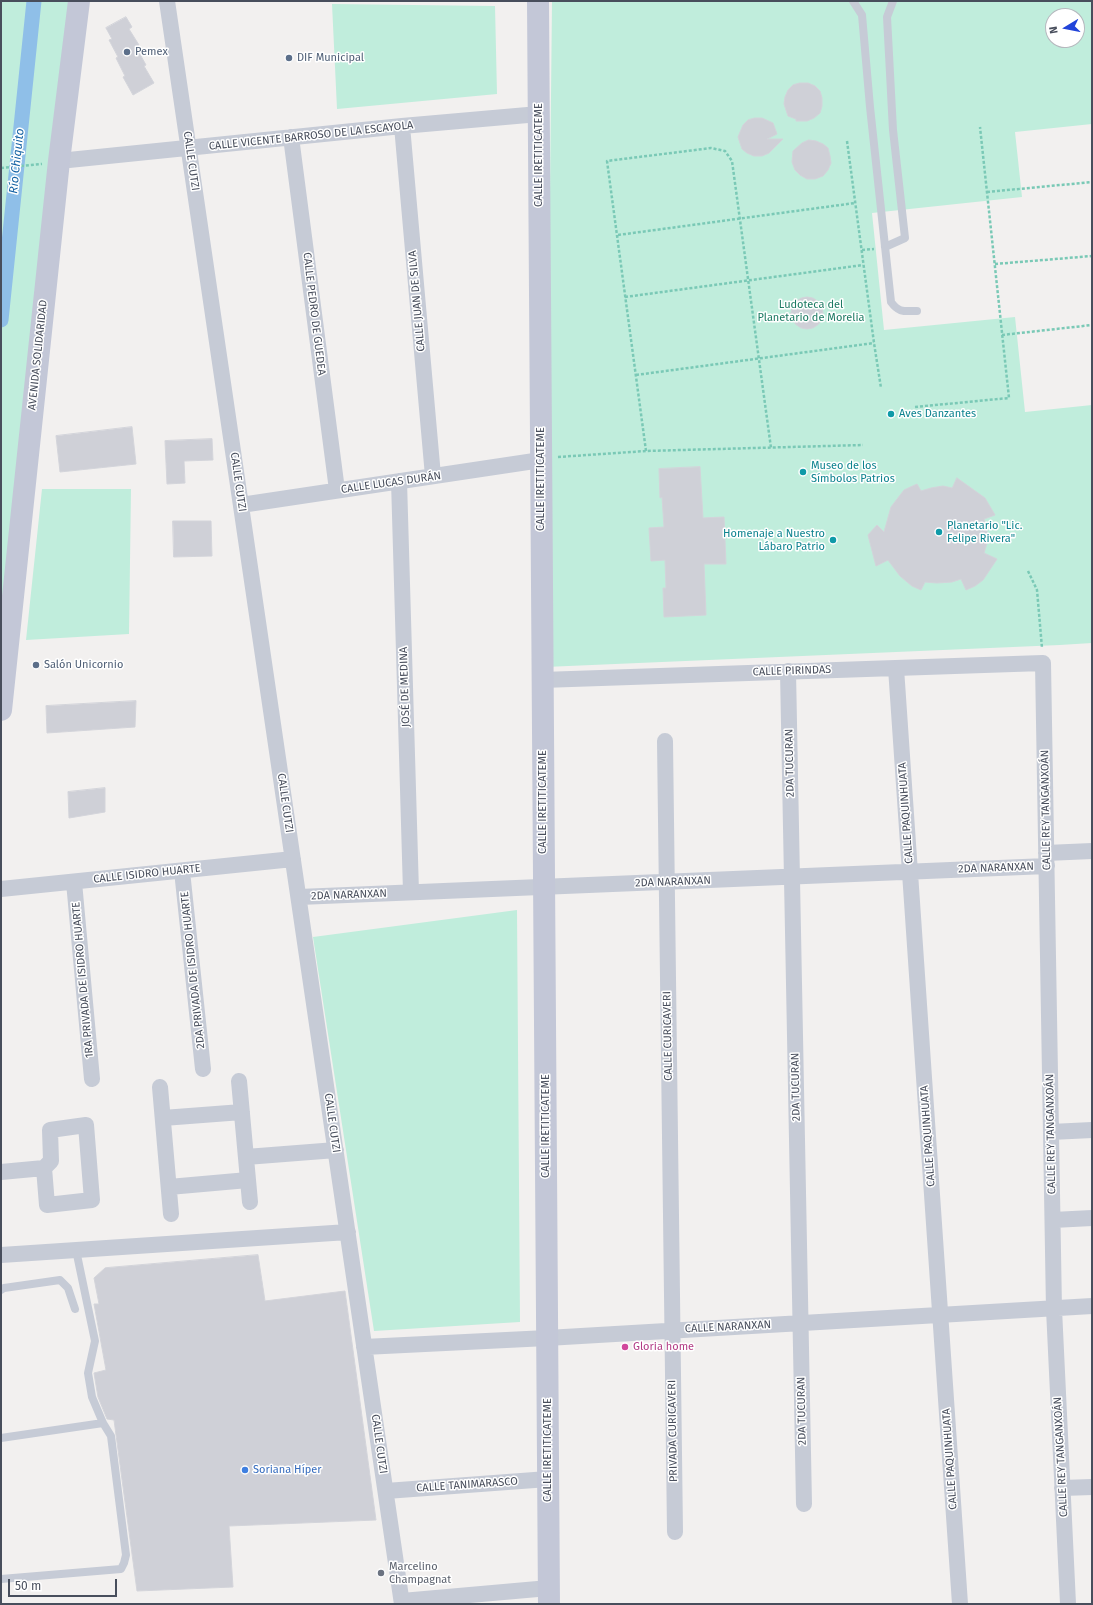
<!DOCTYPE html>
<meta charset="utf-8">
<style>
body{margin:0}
#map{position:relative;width:1093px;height:1605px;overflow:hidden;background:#f2f0ef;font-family:"Fira Sans",sans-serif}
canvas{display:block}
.frame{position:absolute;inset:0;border:2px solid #484e5c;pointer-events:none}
.north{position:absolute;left:1045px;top:8px;width:40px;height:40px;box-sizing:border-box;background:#fff;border:1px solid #b6b8be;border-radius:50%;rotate:260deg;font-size:11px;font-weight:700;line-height:16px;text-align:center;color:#484e5c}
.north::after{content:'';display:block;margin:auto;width:14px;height:18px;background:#2244d9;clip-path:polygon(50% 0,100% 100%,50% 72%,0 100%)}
.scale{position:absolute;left:8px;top:1579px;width:109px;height:18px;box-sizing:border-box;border:2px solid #484e5c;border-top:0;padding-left:5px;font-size:12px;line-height:14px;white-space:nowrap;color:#484e5c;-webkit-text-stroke:3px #fff;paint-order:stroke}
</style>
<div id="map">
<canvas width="1093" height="1605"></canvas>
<div class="frame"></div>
<div class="north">N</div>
<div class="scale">50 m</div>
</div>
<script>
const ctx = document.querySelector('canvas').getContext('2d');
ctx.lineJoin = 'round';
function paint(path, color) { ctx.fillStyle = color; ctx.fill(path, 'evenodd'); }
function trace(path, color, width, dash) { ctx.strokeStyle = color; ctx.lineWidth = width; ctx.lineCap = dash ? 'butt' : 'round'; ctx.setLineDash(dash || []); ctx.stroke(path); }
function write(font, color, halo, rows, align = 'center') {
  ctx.font = font + ' "Fira Sans",sans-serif'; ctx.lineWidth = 3; ctx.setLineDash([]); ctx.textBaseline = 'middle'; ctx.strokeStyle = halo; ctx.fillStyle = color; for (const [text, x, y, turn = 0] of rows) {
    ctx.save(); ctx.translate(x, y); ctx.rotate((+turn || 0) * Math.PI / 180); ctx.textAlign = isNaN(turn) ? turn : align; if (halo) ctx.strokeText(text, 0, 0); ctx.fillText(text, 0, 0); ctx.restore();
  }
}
const green = new Path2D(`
 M1 1H70L1 631Z
 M552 1H1092V124L1015 132 1022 197 872 213 884 330 1015 317 1025 412 1092 405V643L1060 645 545 667ZM1053 16H1077V40H1053Z
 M332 4 495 6 497 94 337 109Z
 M42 489H131L129 634 26 640Z
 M517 910 520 1322 374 1331 313 937Z`);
const canal = new Path2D(`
 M1 320 34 1`);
const building = new Path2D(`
 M126 17 132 27 129 29 139 45 136 47 146 65 144 66 154 83 133 95 123 77 125 76 116 58 118 57 109 40 112 39 106 28Z
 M800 83H808L815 86 820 91 822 98V106L820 113 814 118 807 121H796V119L788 116 784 104 785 97 788 90 793 85Z
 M755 118H762L773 123 777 134 767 139H783L769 153 762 156H754L747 153 742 149 738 137 743 125 748 120Z
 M809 140 816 141 823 144 828 148 830 156 831 163 828 170 823 176 815 179H807L800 175 795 170 792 162 793 151 802 143Z
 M791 313a16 16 0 1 1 32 0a16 16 0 1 1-32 0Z
 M132 427 136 464 60 472 56 436Z
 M212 439 213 460 184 461 185 483 167 484 165 441Z
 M700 467 703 518 724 517 726 564H704L706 615 664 617 663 588H666L665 560 651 561 649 528 664 527 662 497 660 498 659 469Z
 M957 478 985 498 995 515 984 519 987 527V543L984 553 997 559 983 580 975 586 966 590 961 579 952 582 937 583 925 582 921 590 912 586 900 576 888 560 876 566 868 535 877 525 884 532 891 507 904 490 917 484 921 491 931 488 943 486 952 488Z
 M173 521H211L212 556 174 557Z
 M136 701 135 727 47 733 46 706Z
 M105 788V812L69 818 68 792Z
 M258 1255 265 1301 345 1291 376 1520 229 1526 233 1587 137 1591 114 1420 107 1419 98 1397 94 1373 106 1370 94 1304H99L94 1278 105 1268Z`);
const path = new Path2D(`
 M847 141 874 343 881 388
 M1 168 42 164
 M987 192 1092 182
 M618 235 855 203
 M862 250 874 249
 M995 264 1092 256
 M625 297 863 265
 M1002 335 1092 325
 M636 375 874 343
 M915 407 1009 398 980 127
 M646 451 607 161 711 148 725 151 732 161 771 448
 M558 457 646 451 863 445
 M1028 571 1037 590 1042 648`);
const lane = new Path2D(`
 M853 1 862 15 870 107 891 302C899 313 904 311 917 311
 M885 247 905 238 893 130 887 17 893 1
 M1 1290 4 1288 60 1280 68 1288 75 1309
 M1 1438 103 1423
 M1 1579 121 1569 124 1563 126 1555 111 1436 103 1423 92 1397 88 1373 95 1341 76 1250`);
const street = new Path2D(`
 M167 1 402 1604
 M402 126 433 476
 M291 137 337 490
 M59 161 402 126 539 114
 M399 481 411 892
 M241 505 541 460
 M896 668 960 1604
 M788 671 804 1504
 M542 680 1043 663 1054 1309 1068 1604
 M665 741 675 1532
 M1046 853 1092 851
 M182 871 203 1069
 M74 882 92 1079
 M1 889 293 859
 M299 897 1047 866
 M239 1081 250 1202
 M160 1087 171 1214
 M163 1118 242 1112
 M86 1125 92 1200 47 1205 44 1168 51 1161 50 1130Z
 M1051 1132 1092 1130
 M246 1157 336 1150
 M1 1172 44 1168
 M169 1187 248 1180
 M1053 1220 1092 1218
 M1 1255 348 1232
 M364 1347 547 1338 1092 1306
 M1062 1488 1092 1487
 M386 1491 548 1479
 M402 1601 549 1588`);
const secondary = new Path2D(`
 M538 1 549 1604
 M1 710 59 161 79 1`);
const markers = [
 [127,52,4,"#5c6f8a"],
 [289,58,4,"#5c6f8a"],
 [891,414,4,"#0f9aa8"],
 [803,472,4,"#0f9aa8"],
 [939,532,4,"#0f9aa8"],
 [833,540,4,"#0f9aa8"],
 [36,665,4,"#5c6f8a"],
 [625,1347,4,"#d1479c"],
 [245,1470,4,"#3f7fe0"],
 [381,1573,4,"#6b7280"]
];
const serviceNames = [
 ["Pemex",135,52],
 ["DIF Municipal",297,58],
 ["Salón Unicornio",44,665]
];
const streetNames = [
 ["CALLE VICENTE BARROSO DE LA ESCAYOLA",311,136,-6],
 ["CALLE IRETITICATEME",539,155,-90],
 ["CALLE CUTZI",191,161,82],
 ["CALLE JUAN DE SILVA",417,301,-95],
 ["CALLE PEDRO DE GUEDEA",314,314,83],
 ["AVENIDA SOLIDARIDAD",38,355,-84],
 ["CALLE IRETITICATEME",541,479,-90],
 ["CALLE CUTZI",238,482,82],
 ["CALLE LUCAS DURÁN",391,483,-8],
 ["CALLE PIRINDAS",792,671,-2],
 ["JOSÉ DE MEDINA",405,687,-92],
 ["2DA TUCURAN",790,763,-91],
 ["CALLE IRETITICATEME",543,802,-90],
 ["CALLE CUTZI",285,803,82],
 ["CALLE REY TANGANXOÁN",1046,810,-91],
 ["CALLE PAQUINHUATA",906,813,-94],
 ["2DA NARANXAN",996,868,-2],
 ["CALLE ISIDRO HUARTE",147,874,-6],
 ["2DA NARANXAN",673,882,-2],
 ["2DA NARANXAN",349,895,-2],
 ["2DA PRIVADA DE ISIDRO HUARTE",193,970,-96],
 ["1RA PRIVADA DE ISIDRO HUARTE",83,980,-95],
 ["CALLE CURICAVERI",668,1036,-91],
 ["2DA TUCURAN",796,1087,-91],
 ["CALLE CUTZI",332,1123,82],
 ["CALLE IRETITICATEME",546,1126,-90],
 ["CALLE REY TANGANXOÁN",1051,1134,-91],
 ["CALLE PAQUINHUATA",928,1136,-94],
 ["CALLE NARANXAN",728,1327,-3],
 ["2DA TUCURAN",802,1411,-91],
 ["PRIVADA CURICAVERI",673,1431,-91],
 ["CALLE CUTZI",379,1444,82],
 ["CALLE IRETITICATEME",548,1450,-90],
 ["CALLE REY TANGANXOÁN",1061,1457,-93],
 ["CALLE PAQUINHUATA",950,1459,-94],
 ["CALLE TANIMARASCO",467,1485,-4]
];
const parkNames = [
 ["Ludoteca del",811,305],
 ["Planetario de Morelia",811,318]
];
const cultureNames = [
 ["Aves Danzantes",899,414],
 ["Museo de los",811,466],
 ["Símbolos Patrios",811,479],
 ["Planetario \"Lic.",947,526],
 ["Felipe Rivera\"",947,539],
 ["Homenaje a Nuestro",825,534,"right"],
 ["Lábaro Patrio",825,547,"right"]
];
const hotelNames = [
 ["Gloria home",633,1347]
];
const shopNames = [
 ["Soriana Híper",253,1470]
];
const worshipNames = [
 ["Marcelino",389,1567],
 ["Champagnat",389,1580]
];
const waterNames = [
 ["Río Chiquito",17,161,-84]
];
paint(green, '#c0eddc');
trace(canal, '#8fbfe8', 15);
paint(building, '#cfd0d7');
trace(building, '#d3d4da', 1);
trace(path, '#7ac9b6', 2.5, [3, 2]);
trace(lane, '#c6cbd6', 8);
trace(street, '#c6cbd6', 16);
trace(secondary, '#c3c7d7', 22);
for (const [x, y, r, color] of markers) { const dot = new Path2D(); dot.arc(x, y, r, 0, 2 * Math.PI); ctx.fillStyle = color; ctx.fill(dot); trace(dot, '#fff', 1.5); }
write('11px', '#4e5e75', '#fff', serviceNames, 'left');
write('11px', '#484e5c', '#fff', streetNames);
write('11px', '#1c7a62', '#fff', parkNames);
write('11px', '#0d838f', '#fff', cultureNames, 'left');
write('11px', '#b23c85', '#fff', hotelNames, 'left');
write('11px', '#366cbe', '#fff', shopNames, 'left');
write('11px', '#5b616d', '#fff', worshipNames, 'left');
write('italic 12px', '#1361a3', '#fff', waterNames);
</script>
